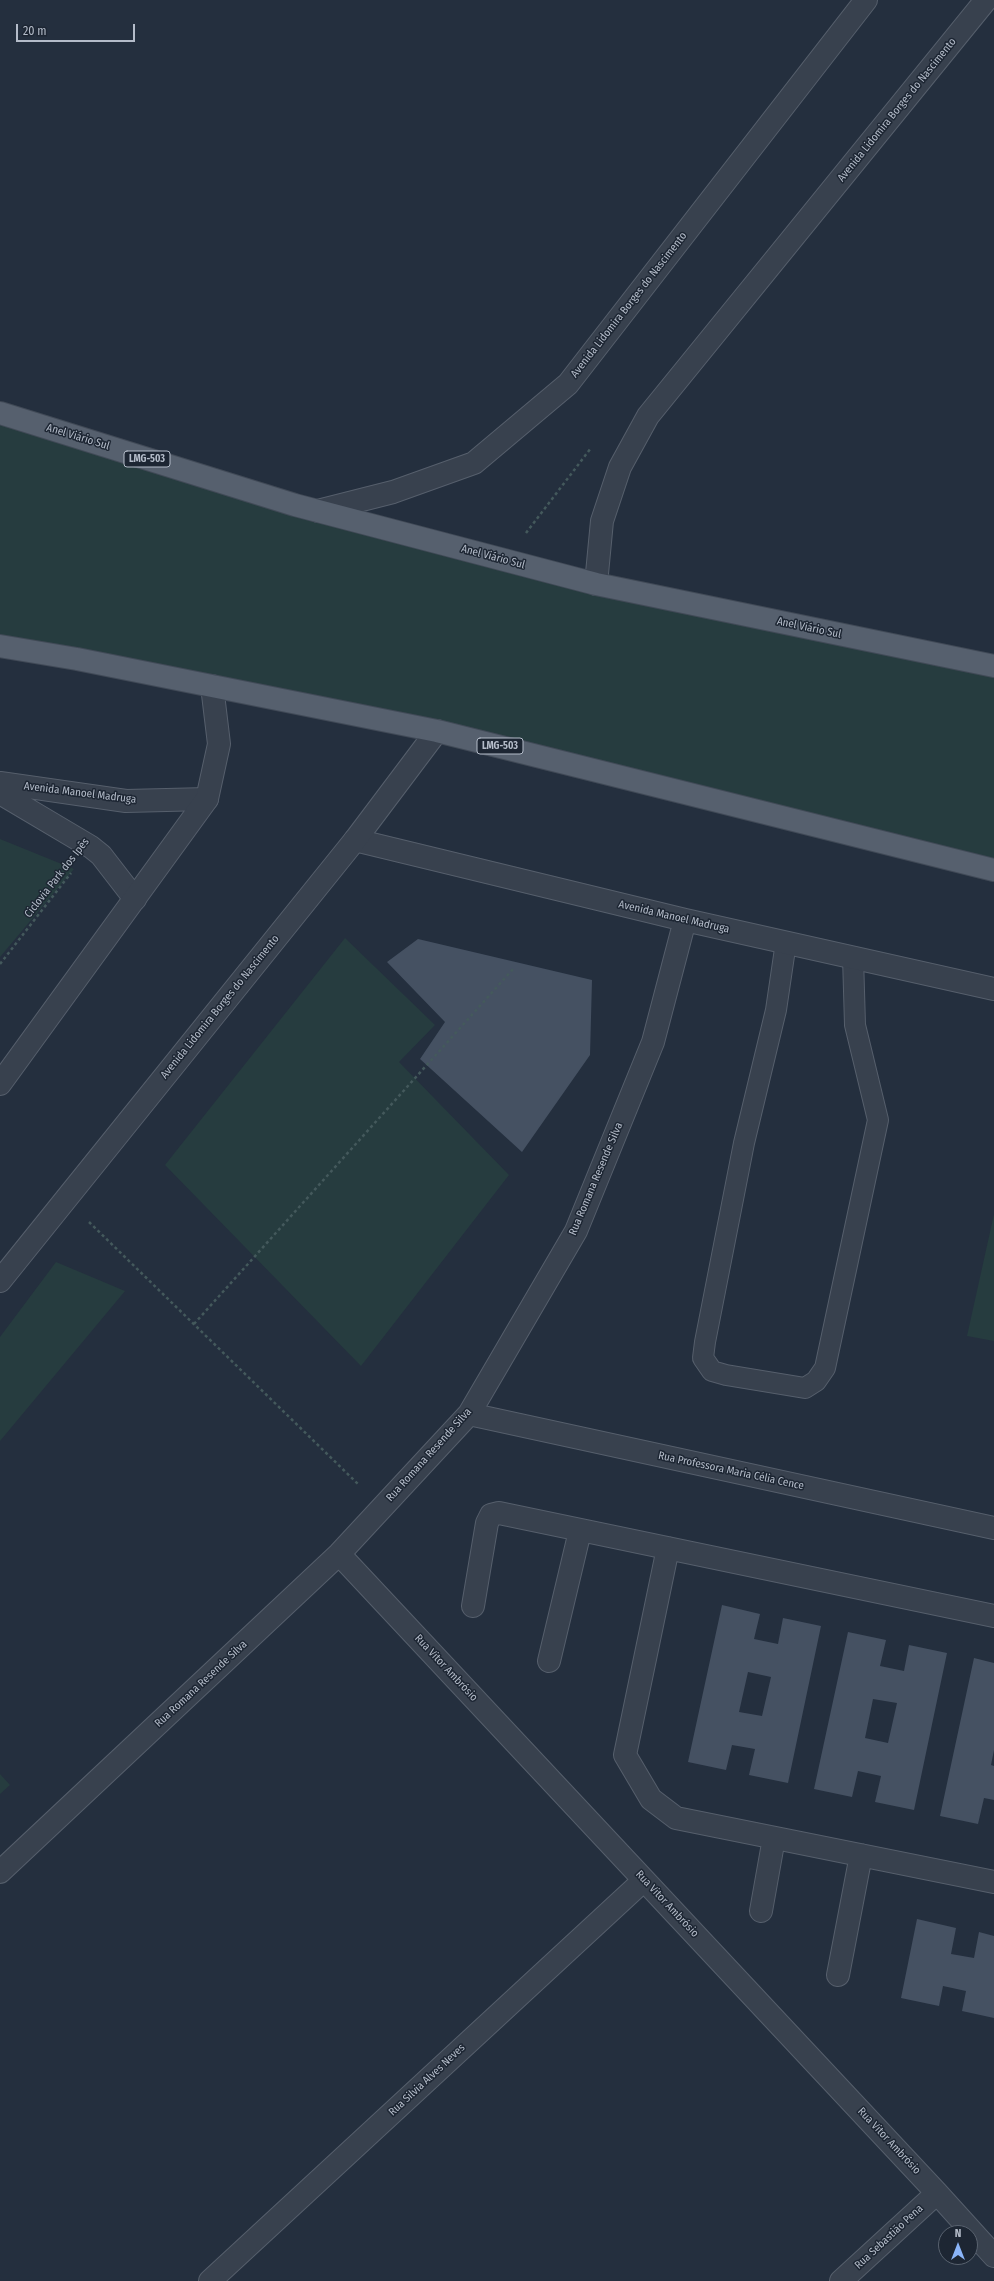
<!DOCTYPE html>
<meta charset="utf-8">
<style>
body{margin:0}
#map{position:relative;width:994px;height:2281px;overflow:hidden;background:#242f3e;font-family:"Fira Sans Condensed",sans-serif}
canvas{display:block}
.north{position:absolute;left:938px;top:2225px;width:40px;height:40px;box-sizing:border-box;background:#1d2633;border:1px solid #59626f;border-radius:50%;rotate:0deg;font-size:11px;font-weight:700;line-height:16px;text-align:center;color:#b4bcc9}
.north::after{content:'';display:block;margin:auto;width:14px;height:18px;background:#8ab4f8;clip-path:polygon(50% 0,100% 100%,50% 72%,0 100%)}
.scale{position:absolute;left:16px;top:24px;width:119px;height:18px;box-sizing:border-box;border:2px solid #b4bcc9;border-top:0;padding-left:5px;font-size:12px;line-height:14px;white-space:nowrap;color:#b4bcc9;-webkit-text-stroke:3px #1d2633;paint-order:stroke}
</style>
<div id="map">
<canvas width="994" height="2281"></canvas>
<div class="north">N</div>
<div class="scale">20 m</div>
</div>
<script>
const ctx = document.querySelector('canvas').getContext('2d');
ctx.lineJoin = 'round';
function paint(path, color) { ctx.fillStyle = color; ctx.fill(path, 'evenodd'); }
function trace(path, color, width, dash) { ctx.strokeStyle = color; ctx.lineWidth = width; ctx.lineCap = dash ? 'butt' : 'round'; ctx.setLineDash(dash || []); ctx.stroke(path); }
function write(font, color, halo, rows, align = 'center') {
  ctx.font = font + ' "Fira Sans Condensed",sans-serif'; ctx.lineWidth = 3; ctx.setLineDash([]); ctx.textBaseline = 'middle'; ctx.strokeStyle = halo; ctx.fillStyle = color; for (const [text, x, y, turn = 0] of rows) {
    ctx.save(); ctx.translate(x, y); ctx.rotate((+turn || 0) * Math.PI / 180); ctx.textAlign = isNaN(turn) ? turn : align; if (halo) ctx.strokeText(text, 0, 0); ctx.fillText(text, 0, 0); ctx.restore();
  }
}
const green = new Path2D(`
 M0 413 295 505 994 666V870L437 731 0 646Z
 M0 839 74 869 0 957Z
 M345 938 435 1025 399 1062 509 1175 361 1366 165 1165Z
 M994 1214V1341L967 1336Z
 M56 1262 125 1291 0 1441V1337Z
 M0 1774 10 1785 0 1794Z`);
const building = new Path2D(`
 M418 939 592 980 590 1055 522 1152 420 1059 445 1022 387 962Z
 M722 1605 760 1614 754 1639 778 1644 783 1618 821 1626 788 1783 749 1775 755 1749 732 1745 726 1770 688 1762ZM748 1672 771 1677 762 1716 739 1712Z
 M848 1632 886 1640 880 1666 904 1671 909 1645 947 1653 914 1810 875 1802 881 1776 858 1771 852 1797 814 1789ZM873 1699 897 1703 888 1743 865 1738Z
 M974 1658 994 1663V1750L991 1765 994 1766V1800L984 1798 978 1824 940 1816Z
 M917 1919 956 1928 951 1954 974 1958 979 1932 994 1936V2018L962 2011 966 1991 943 1986 939 2006 901 1998Z`);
const path = new Path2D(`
 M526 533 591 448
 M0 964 71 873
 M89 1222 359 1485
 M194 1324 514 968`);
const service = new Path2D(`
 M786 942 776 1010 744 1143 705 1342 703 1358 712 1371 726 1375 805 1388 816 1381 825 1368 878 1120 855 1025 853 957`);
const minor = new Path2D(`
 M0 783 126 801 207 799
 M0 793 91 847 101 855 135 899
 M355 840 685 920 994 989
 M469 1414 994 1528
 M668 1548 625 1755 651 1799 676 1818 994 1882
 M339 1554 937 2193 994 2256
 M473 1606 487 1523 491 1515 499 1513 994 1616
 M549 1661 580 1531
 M0 1872 339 1554 469 1414 576 1231 653 1042 685 920
 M761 1911 774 1838
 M838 1975 861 1855
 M210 2281 644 1880
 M841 2281 937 2193`);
const tertiary = new Path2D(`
 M318 511 393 492 474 463 568 384 866 0
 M596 584 602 521 620 467 648 416 986 0
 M0 1084 207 799 219 744 212 686
 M0 1281 355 840 437 731`);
const primary = new Path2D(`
 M0 413 295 505 596 584 994 666
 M0 646 77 659 437 731 994 870`);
const shields = [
 [147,459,46],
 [500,746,46]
];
const shieldNames = [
 ["LMG-503",147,459],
 ["LMG-503",500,746]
];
const streetNames = [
 ["Avenida Lidomira Borges do Nascimento",897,110,-51],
 ["Avenida Lidomira Borges do Nascimento",629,305,-52],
 ["Anel Viário Sul",78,437,17],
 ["Anel Viário Sul",493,557,15],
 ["Anel Viário Sul",809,628,12],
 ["Avenida Manoel Madruga",80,793,7],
 ["Ciclovia Park dos Ipês",57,878,-52],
 ["Avenida Manoel Madruga",674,917,13],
 ["Avenida Lidomira Borges do Nascimento",220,1007,-51],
 ["Rua Romana Resende Silva",596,1179,-67],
 ["Rua Romana Resende Silva",429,1455,-48],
 ["Rua Professora Maria Célia Cence",731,1471,12],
 ["Rua Vitor Ambrósio",446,1668,47],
 ["Rua Romana Resende Silva",201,1684,-43],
 ["Rua Vitor Ambrósio",667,1904,47],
 ["Rua Silvia Alves Neves",427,2080,-43],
 ["Rua Vitor Ambrósio",889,2141,47],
 ["Rua Sebastião Pena",889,2237,-43]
];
paint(green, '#263c3f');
paint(building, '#455162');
trace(service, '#565f6c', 22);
trace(minor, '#565f6c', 24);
trace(tertiary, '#565f6c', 24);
trace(primary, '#414a57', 24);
trace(path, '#44595c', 2.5, [3, 3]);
trace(service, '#38414e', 20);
trace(minor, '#38414e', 22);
trace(tertiary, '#38414e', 22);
trace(primary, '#56606e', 22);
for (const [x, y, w] of shields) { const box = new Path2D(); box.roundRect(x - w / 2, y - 8, w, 16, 3); ctx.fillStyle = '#1d2633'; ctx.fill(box); trace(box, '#b4bcc9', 1); }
write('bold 10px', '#b4bcc9', null, shieldNames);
write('11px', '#b4bcc9', '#1d2633', streetNames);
</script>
